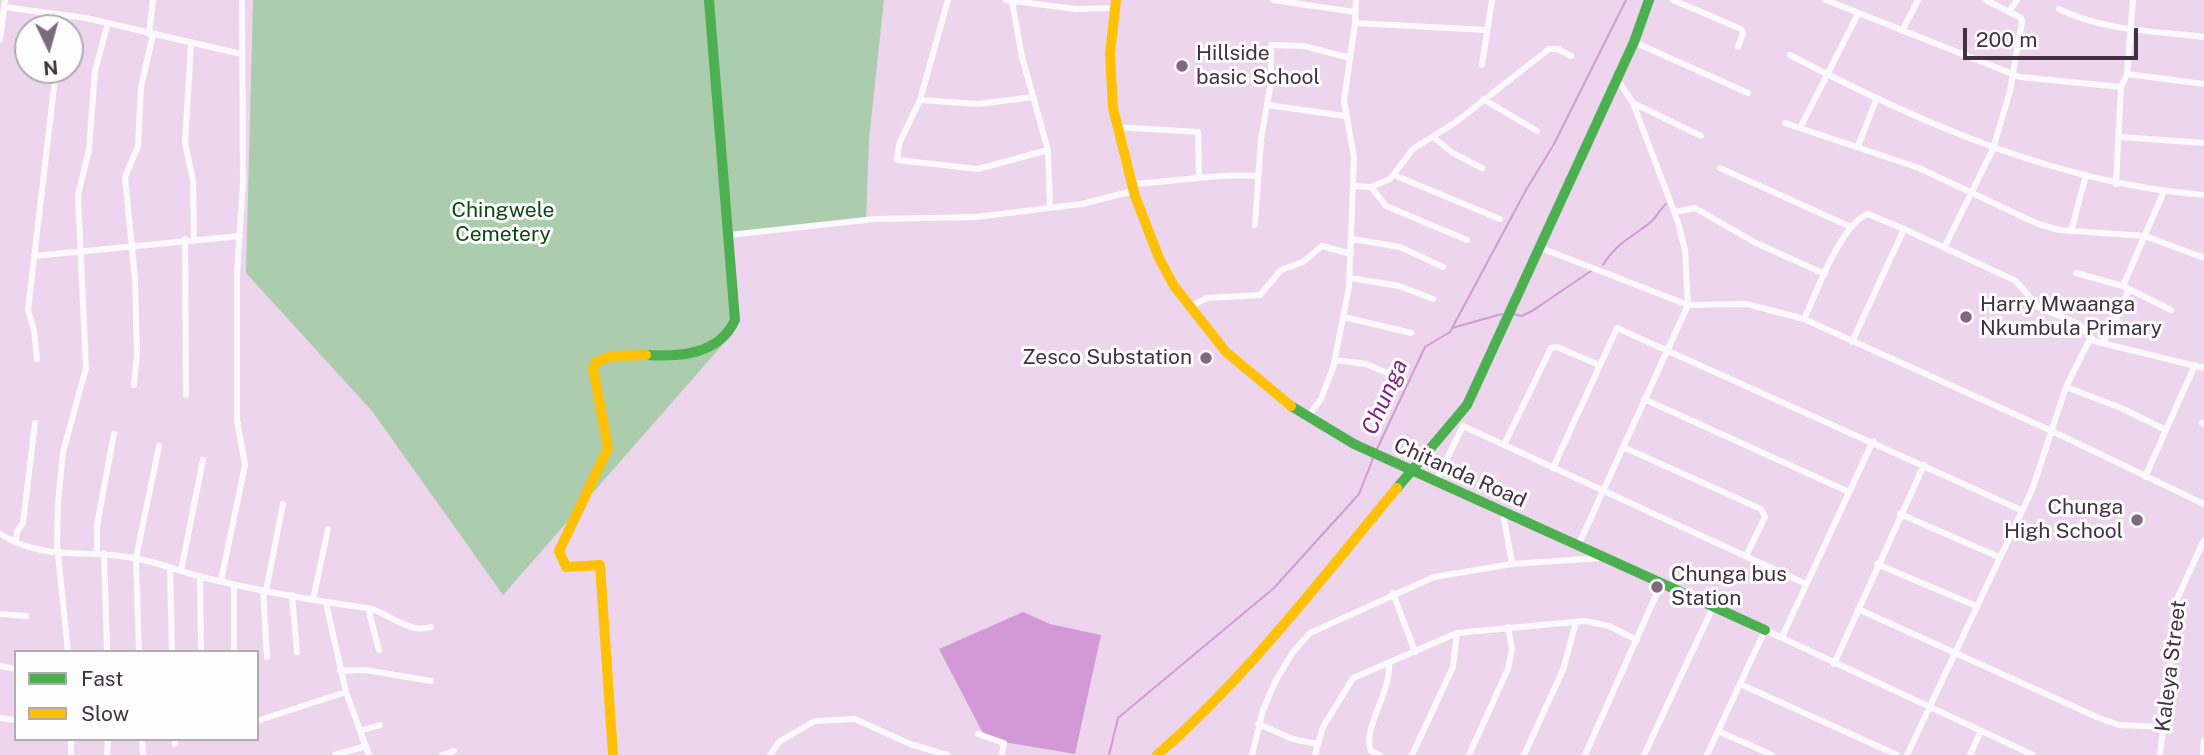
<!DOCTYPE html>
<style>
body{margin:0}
#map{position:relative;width:2204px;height:755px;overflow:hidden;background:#edd6ed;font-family:"Public Sans",sans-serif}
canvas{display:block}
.legend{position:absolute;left:14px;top:650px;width:245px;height:91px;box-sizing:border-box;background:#fdfdfd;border:2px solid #b2abb2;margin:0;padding:9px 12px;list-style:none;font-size:21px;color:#413042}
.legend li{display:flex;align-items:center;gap:14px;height:35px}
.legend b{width:35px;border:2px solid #b2abb2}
.north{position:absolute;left:14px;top:14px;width:70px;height:70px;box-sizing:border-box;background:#fdfdfd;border:2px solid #b2abb2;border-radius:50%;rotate:175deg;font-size:19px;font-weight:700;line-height:28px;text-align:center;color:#413042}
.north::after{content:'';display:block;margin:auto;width:24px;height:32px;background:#7d6a7e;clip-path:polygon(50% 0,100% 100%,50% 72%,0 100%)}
.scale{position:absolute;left:1963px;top:28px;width:175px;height:32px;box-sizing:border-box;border:4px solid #413042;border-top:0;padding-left:9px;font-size:21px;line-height:24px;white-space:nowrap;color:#413042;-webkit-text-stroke:5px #fdfdfd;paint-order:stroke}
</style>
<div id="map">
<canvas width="2204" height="755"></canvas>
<ul class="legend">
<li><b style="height:9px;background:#4caf50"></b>Fast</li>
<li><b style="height:9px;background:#ffc107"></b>Slow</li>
</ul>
<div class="north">N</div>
<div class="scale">200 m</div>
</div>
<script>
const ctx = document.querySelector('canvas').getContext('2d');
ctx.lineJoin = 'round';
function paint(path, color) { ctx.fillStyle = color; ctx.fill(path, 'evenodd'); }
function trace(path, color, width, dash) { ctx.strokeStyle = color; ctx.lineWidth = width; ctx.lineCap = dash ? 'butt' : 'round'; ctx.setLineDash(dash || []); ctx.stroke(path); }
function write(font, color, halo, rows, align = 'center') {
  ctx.font = font + ' "Public Sans",sans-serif'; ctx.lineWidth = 6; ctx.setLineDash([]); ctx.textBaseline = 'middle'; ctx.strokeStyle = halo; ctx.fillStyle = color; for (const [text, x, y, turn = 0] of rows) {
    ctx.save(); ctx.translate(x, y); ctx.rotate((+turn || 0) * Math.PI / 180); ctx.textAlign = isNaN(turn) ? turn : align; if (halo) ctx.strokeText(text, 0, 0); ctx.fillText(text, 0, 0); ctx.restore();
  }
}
const green = new Path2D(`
 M253 0H884L869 139 866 221 727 236 733 333 503 595 372 411 246 273Z`);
const water = new Path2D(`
 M1023 612 1050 624 1101 635 1075 754 986 739 939 649Z`);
const stream = new Path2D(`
 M1603 265C1617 242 1633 237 1652 221 1657 216 1660 209 1666 204
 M1513 314 1522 316 1532 311 1591 271
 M1452 328 1502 314
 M1376 451 1425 347 1450 332 1526 190 1554 144 1626 0
 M1109 755 1118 718 1274 588 1359 494 1374 456`);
const street = new Path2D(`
 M948 0 920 100 899 144 897 160 978 169 1048 150
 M1006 0 1075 9 1116 8
 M1273 0 1355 12
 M1356 0 1355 23 1487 30
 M1673 0 1741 29 1743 33 1738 47
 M1826 0 2020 77 2121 87
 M1012 1 1022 57 1048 150 1050 206
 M4 7 86 18 241 54
 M2059 9C2103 31 2156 31 2204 37
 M2010 10 2017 0
 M60 28 63 15
 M1902 31 1918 0
 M149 34 153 0
 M0 40 5 0
 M1634 42 1748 93
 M191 44 185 143 193 180 194 238
 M1790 55C1920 123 2056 183 2204 195
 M1482 65 1492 0
 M2127 74 2204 84
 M1483 99 1537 131
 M920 100 978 104 1034 97
 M1633 103 1701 136
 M1268 105 1345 116
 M1785 123 1919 168 2038 224 2059 230 2145 236 2204 258
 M1116 127 1198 132 1199 177
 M1800 128 1858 14
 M1433 137 1453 153 1482 168
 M2120 137 2204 143
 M1858 146 1876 100
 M1720 168 1851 227
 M1394 175 1500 219
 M1132 184C1175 182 1215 173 1258 176
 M2116 184 2121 87 2127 74 2133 0
 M1353 186 1371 187 1390 179 1413 149 1456 122 1549 49H1558L1571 56
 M1371 187 1386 206 1467 240
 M1675 212 1695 208 1756 243 1825 274
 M1255 225 1261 139 1271 82V45L1304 46 1350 58
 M2072 228 2086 175
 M729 235 875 219 976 217 1082 204 1129 192
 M185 239 186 395
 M1352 239 1400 247 1443 267
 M1945 246 1993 149 2010 91 2022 22 2021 18 1986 0
 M1541 248 1688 305 1747 304 1804 319 2054 432 2204 504
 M34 256 240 236
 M2076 273 2123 286 2171 310
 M1350 278 1399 286 1433 299
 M2123 286 2164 191
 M1189 307 1207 298 1260 295 1281 270 1303 262 1322 246 1351 254
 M1344 317 1411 333
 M1804 319C1817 292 1840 225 1868 214L1904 229
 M1852 342 1904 229 2016 281 2038 307 2079 324 2094 341 2204 368
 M2102 343 2113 327 2129 289
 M37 359 34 330 28 310 56 70
 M1335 360 1366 364 1392 375
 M134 385 137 354 135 279 125 177 138 146 141 87 153 35
 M2066 387 2121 408 2164 429
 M1644 399 1849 492
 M1308 417 1321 399 1333 368 1349 287 1354 157 1344 101 1355 23
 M2202 423 2204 424
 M1504 445 1551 348 1557 347 1599 365
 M1623 447 1761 509 1765 517 1746 556
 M1553 468 1617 328 2021 510
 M2145 477 2195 365
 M1436 481 1463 426 1806 584
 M1503 513 1512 564
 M1900 514 1999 557
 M0 534C49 563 84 548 134 558 157 562 179 571 201 577 256 590 312 601 368 608 391 614 408 634 431 627
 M16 542 17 532 23 523 35 423
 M1578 546 1688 305 1685 250 1678 222 1633 103 1617 79
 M104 553 107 652
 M97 554V525L114 434
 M1877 564 1976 606
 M170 568 172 652
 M181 571 203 460
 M200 576 201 647
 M221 581 245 465 237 420V273L243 182 242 0
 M263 590 267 657
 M266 591 283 504
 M1393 593 1415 652
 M292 595 297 652
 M313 600 328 529
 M326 603 346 692 369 755
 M368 608 379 650
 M1858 609 2099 718 2119 725 2164 727
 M0 614 26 616
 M1782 637 1873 441
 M68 652 57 544 58 503 63 452 86 368 78 195 89 150 95 71 108 23
 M139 652 136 558 159 446
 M234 652V584
 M1834 664 1924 465
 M0 666 16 669
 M340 671 365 670 431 681
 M1740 684 1897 755
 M0 718 16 720
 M257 721 346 692
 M1258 724 1293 739 1317 744
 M360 731 380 725
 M1718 731 1772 755
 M978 734 1004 743 1002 755
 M71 739V755
 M142 739 143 755
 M175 739V744
 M107 755 108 739
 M335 755 366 746
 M442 755 454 751
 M770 755 780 741 815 721 855 719 910 744 947 755
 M1252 755 1263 710 1276 680 1293 652 1310 633 1434 577 1512 564 1600 558
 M1315 755 1323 727 1353 678 1457 633 1585 621 1609 626 1637 640
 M1380 755 1371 751C1362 728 1391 693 1389 664
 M1412 755 1453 667 1457 633
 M1469 755 1508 669 1512 649 1508 627
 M1524 755 1563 670 1576 622
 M1585 755 1661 584
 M1644 755 1713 607
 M1707 755 1765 630 2033 755
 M1907 755 2032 490 2066 387 2090 339
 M1970 755 1981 731
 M2160 755 2177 599 2204 540
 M2203 755 2204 741`);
const fast = new Path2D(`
 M646 355C679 357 719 355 735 320L709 0
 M1291 406 1354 444 1765 630
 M1397 488 1467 405 1634 42 1649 0`);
const slow = new Path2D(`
 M1116 0 1110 54 1113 108 1135 196 1159 258 1174 286 1226 352 1291 406
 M613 755 600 565 566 567 559 551 608 448 593 368 596 362 611 356 646 355
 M1157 755C1247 677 1321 579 1397 488`);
const markers = [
 [1182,66,7,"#7d6a7e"],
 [1966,317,7,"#7d6a7e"],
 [1206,358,7,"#7d6a7e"],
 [2137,520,7,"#7d6a7e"],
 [1657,587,7,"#7d6a7e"]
];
const poiNames = [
 ["Hillside",1196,54],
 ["basic School",1196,78],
 ["Harry Mwaanga",1980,305],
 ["Nkumbula Primary",1980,329],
 ["Zesco Substation",1192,358,"right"],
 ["Chunga",2123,508,"right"],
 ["High School",2123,532,"right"],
 ["Chunga bus",1671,575],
 ["Station",1671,599]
];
const parkNames = [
 ["Chingwele",503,211],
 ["Cemetery",503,235]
];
const streetNames = [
 ["Chitanda Road",1460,473,24],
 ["Kaleya Street",2171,666,-83]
];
const waterNames = [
 ["Chunga",1385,397,-66]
];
paint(green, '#abcdad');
paint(water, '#d399d7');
trace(stream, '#d399d7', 2);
trace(street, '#fcf9fc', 6);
trace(fast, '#4caf50', 10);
trace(slow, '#ffc107', 10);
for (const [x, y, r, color] of markers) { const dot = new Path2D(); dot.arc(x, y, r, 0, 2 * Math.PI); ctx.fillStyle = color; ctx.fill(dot); trace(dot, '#fdfdfd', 2.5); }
write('21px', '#413042', '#fdfdfd', poiNames, 'left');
write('21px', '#0d4715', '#fdfdfd', parkNames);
write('21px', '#413042', '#fdfdfd', streetNames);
write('italic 23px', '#7d2583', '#fdfdfd', waterNames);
</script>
